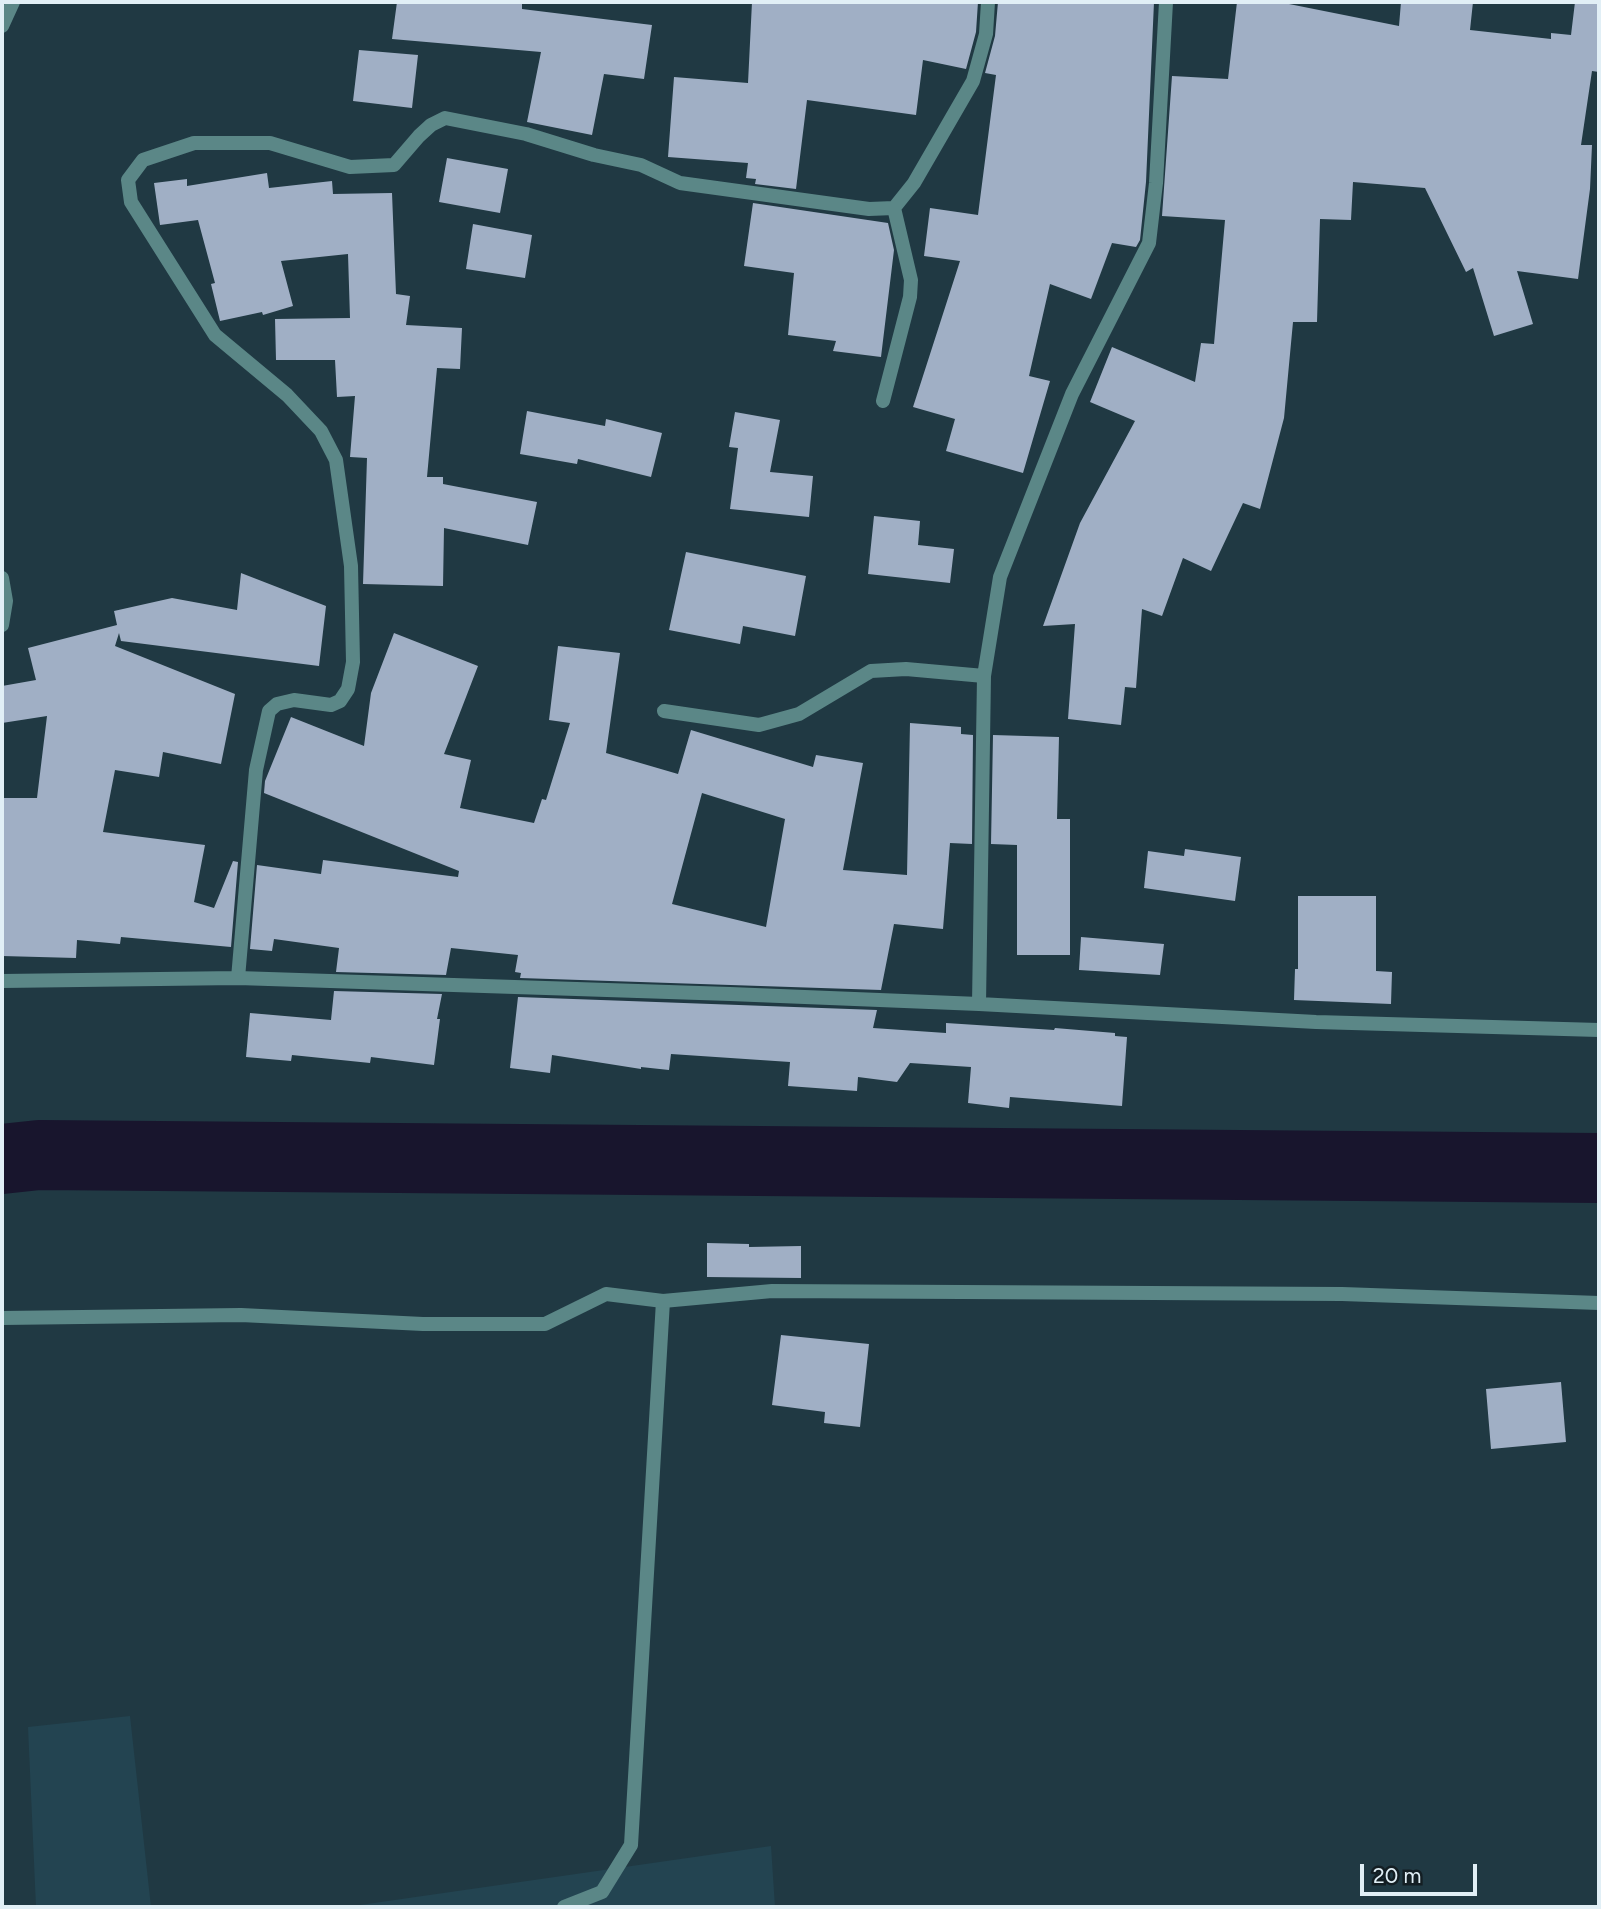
<!DOCTYPE html>
<style>
body{margin:0}
#map{position:relative;width:1601px;height:1909px;overflow:hidden;background:#203943;font-family:Figtree,sans-serif}
canvas{display:block}
.frame{position:absolute;inset:0;border:4px solid #e1eff6;pointer-events:none}
.scale{position:absolute;left:1360px;top:1864px;width:117px;height:32px;box-sizing:border-box;border:4px solid #e1eff6;border-top:0;padding-left:9px;font-size:21px;line-height:24px;white-space:nowrap;color:#e1eff6;-webkit-text-stroke:5px #131e23;paint-order:stroke}
</style>
<div id="map">
<canvas width="1601" height="1909"></canvas>
<div class="frame"></div>
<div class="scale">20 m</div>
</div>
<script>
const ctx = document.querySelector('canvas').getContext('2d');
ctx.lineJoin = 'round';
function paint(path, color) { ctx.fillStyle = color; ctx.fill(path, 'evenodd'); }
function trace(path, color, width, dash) { ctx.strokeStyle = color; ctx.lineWidth = width; ctx.lineCap = dash ? 'butt' : 'round'; ctx.setLineDash(dash || []); ctx.stroke(path); }
const built = new Path2D(`
 M130 1716 151 1907H36L28 1727Z
 M771 1846 775 1907H346Z`);
const river = new Path2D(`
 M2 1159 39 1155 1599 1168`);
const building = new Path2D(`
 M397 2H522V9L652 25 644 79 604 74 592 135 527 122 541 52 392 39Z
 M752 2H978L976 32 966 69 923 60 916 115 807 100 796 189 755 184 756 179 746 178 748 163 668 157 674 77 748 83Z
 M998 2H1154L1146 182 1140 240 1136 247 1112 243 1091 299 1050 284 1029 376 1050 381 1023 473 946 451 955 419 913 407 960 261 924 256 930 208 978 215 996 75 985 73 995 36Z
 M1237 2H1279L1399 26 1401 2H1473L1470 30 1551 39V33L1571 35 1575 2H1599V72L1592 71 1581 145H1592L1590 189 1578 279 1517 271 1533 324 1494 336 1473 268 1466 272 1425 188 1353 182 1351 220 1320 219 1317 322H1293L1284 418 1260 509 1243 503 1211 571 1183 558 1162 616 1142 609 1136 688 1125 687 1121 725 1068 719 1075 624 1043 626 1080 523 1135 421 1090 402 1112 347 1195 382 1201 343 1214 344 1225 220 1162 216 1172 76 1228 79Z
 M359 50 418 55 412 108 353 101Z
 M447 158 508 169 500 213 439 202Z
 M267 173 269 188 332 181 333 194 392 193 396 294 410 296 406 325 462 328 460 369 437 368 427 477H443V484L537 502 528 545 444 528 443 586 363 584 367 458 350 457 355 396 337 397 335 360H276L275 319 350 318 348 254 281 261 293 306 263 315 262 312 220 321 211 284 215 283 198 220 160 225 154 183 187 179V186Z
 M753 203 888 223 894 250 881 357 833 351 836 341 788 335 794 273 744 266Z
 M473 224 532 235 525 278 466 269Z
 M527 411 605 426 606 419 662 433 651 477 578 459 577 464 520 454Z
 M735 412 780 420 770 472 813 476 809 517 730 509 738 448 729 447Z
 M874 516 920 521 918 545 954 549 950 583 868 574Z
 M686 552 806 576 795 636 743 626 740 644 669 630Z
 M241 573 326 606 319 666 121 641 119 633 115 646 235 694 221 764 163 752 159 777 115 770 103 832 205 845 194 902 214 908 233 861 238 862 231 947 121 937 120 944 77 940 76 958 2 956V798H37L47 716 2 723V686L36 680 28 648 117 625 114 611 172 598 237 610Z
 M394 633 478 666 444 754 471 760 460 808 534 823 542 799 546 800 570 723 549 720 558 646 620 653 606 753 678 774 691 730 813 767 816 755 863 763 843 870 907 875 910 723 961 727V734L973 735 972 844 950 843 943 929 894 924 881 990 520 978 521 973 515 972 518 955 451 948 446 975 336 972 339 948 274 939 272 951 250 949 257 865 321 874 323 860 458 877 459 871 264 793 265 781 291 717 364 746 371 693ZM702 793 785 819 766 927 672 904Z
 M993 735 1059 737 1057 819H1070V955H1017V845L991 844Z
 M1185 849 1241 857 1235 901 1144 888 1148 851 1184 856Z
 M1298 896H1376V971L1392 972 1391 1004 1294 1000 1295 969H1298Z
 M1081 937 1164 944 1160 975 1079 970Z
 M334 991 442 994 437 1019H440L434 1065 371 1057 370 1063 292 1055 291 1061 246 1057 250 1013 331 1020Z
 M518 997 877 1010 873 1028 946 1033V1023L1054 1030 1055 1028 1115 1033V1036L1127 1037 1122 1106 1010 1097 1009 1108 968 1103 971 1067 910 1063 897 1082 858 1077 857 1091 788 1086 790 1062 671 1054 669 1070 641 1067V1069L552 1055 550 1073 510 1068Z
 M707 1243 749 1244V1247L801 1246V1278L707 1277Z
 M781 1335 869 1344 860 1427 824 1423 825 1412 772 1405Z
 M1561 1382 1566 1442 1491 1449 1486 1389Z`);
const service = new Path2D(`
 M564 1907 602 1892 631 1845 663 1301`);
const minor = new Path2D(`
 M2 26 13 2
 M883 401 910 297 911 280 894 208
 M2 578 6 601 2 625
 M664 711 759 725 799 714 871 671 906 669 984 676
 M238 978 256 770 269 711 277 704 294 700 331 705 340 701 348 689 353 662 351 566 336 460 321 431 287 395 215 335 131 202 128 180 143 160 194 143H270L350 167 394 165 419 136 431 125 445 118 526 134 594 155 641 165 680 183 869 209 894 208 914 183 973 81 986 34 988 2
 M2 981 238 978 730 994 979 1004 1316 1022 1599 1030
 M979 1004 984 676 1000 577 1072 394 1149 243 1156 183 1166 2
 M2 1318 241 1315 423 1324H545L606 1294 663 1301 772 1291 1342 1294 1599 1303`);
paint(built, '#234451');
trace(river, '#18152d', 70);
paint(building, '#a0afc5');
trace(service, '#5b8787', 14);
trace(minor, '#5b8787', 14);
</script>
